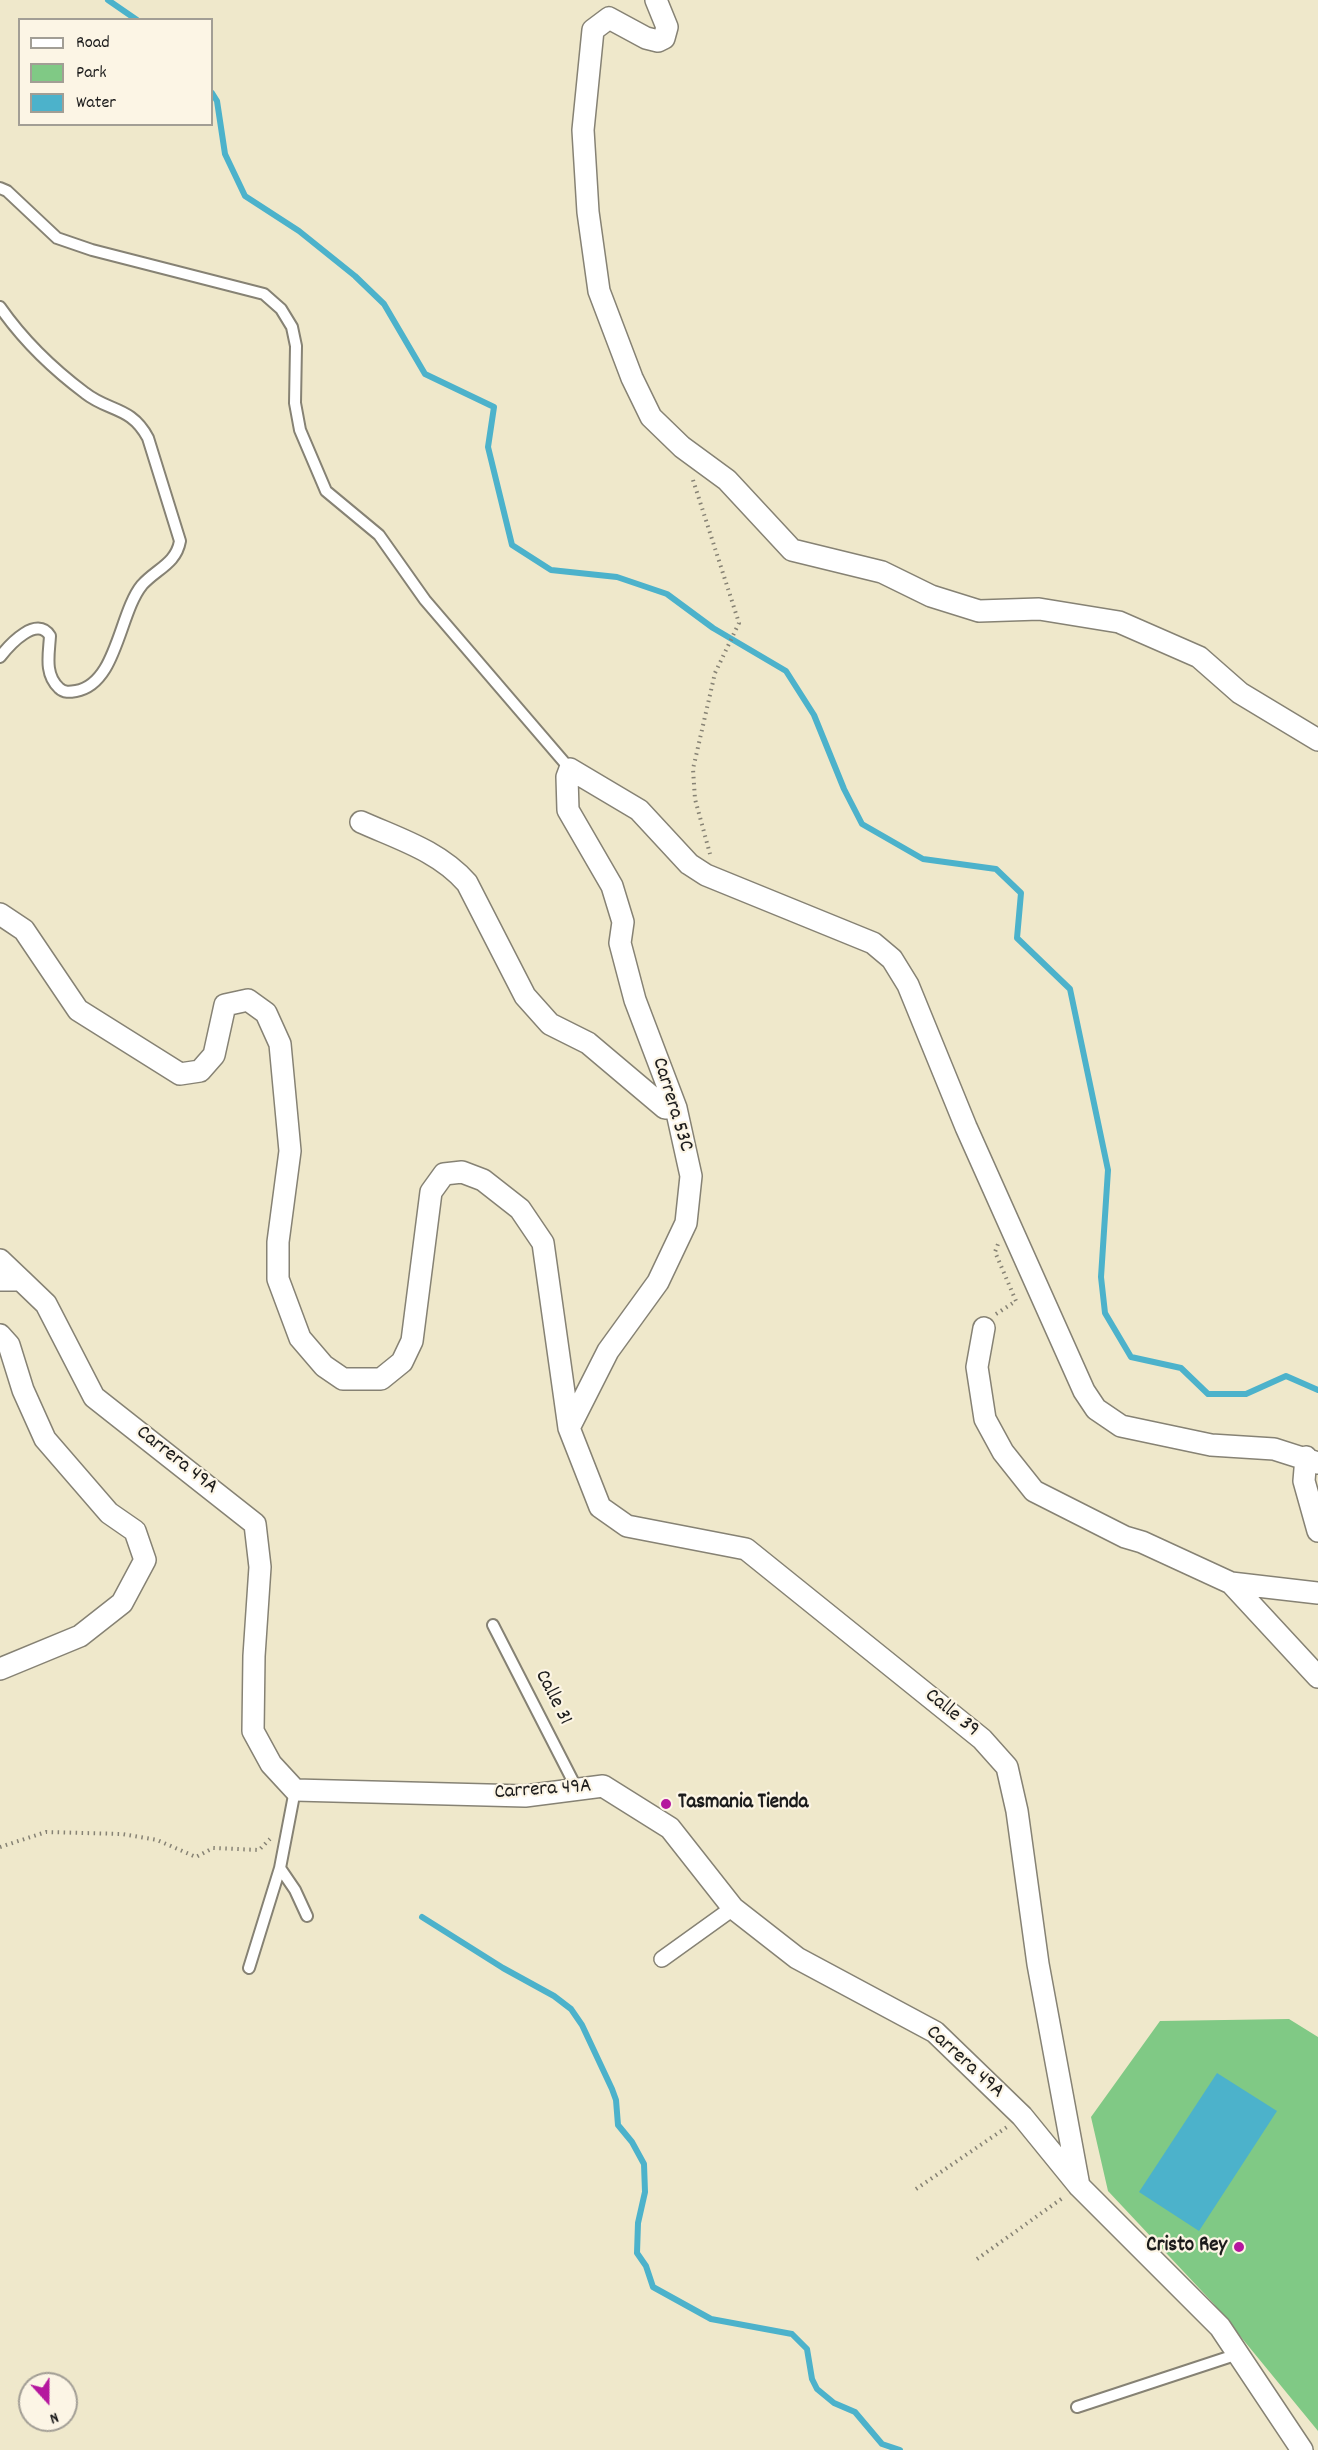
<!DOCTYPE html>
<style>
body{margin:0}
#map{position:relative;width:1318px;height:2450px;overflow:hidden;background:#efe8cb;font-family:Dekko,sans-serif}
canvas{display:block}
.legend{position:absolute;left:18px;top:18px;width:195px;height:108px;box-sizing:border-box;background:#fcf5e5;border:2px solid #a29e95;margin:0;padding:8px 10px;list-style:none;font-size:18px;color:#1c1c1c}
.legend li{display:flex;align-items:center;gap:12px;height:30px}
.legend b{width:30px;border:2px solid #a29e95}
.north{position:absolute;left:18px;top:2372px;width:60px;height:60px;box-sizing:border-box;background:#fcf5e5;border:2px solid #a29e95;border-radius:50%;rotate:159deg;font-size:16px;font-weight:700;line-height:24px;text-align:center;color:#1c1c1c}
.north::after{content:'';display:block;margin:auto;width:21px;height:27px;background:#b5179e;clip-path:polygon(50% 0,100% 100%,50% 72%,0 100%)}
</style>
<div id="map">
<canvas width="1318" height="2450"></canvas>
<ul class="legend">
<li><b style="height:8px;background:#fff"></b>Road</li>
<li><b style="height:16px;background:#80c985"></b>Park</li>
<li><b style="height:16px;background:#4cb2cb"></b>Water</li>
</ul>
<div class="north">N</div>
</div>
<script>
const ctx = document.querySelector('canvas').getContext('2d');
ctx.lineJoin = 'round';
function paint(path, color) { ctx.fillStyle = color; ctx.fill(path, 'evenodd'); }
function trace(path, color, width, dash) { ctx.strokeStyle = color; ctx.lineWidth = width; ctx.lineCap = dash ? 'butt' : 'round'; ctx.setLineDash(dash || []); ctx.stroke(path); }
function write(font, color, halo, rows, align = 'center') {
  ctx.font = font + ' Dekko,sans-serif'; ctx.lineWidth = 4.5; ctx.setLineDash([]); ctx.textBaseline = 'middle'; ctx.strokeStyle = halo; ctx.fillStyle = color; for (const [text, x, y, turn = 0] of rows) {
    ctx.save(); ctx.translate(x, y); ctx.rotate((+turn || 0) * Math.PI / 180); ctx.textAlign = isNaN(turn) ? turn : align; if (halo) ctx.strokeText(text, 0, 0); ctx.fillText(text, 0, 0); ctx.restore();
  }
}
const green = new Path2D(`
 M1289 2019 1318 2037V2431L1213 2303 1108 2191 1091 2117 1160 2021Z`);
const water = new Path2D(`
 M1217 2073 1277 2111 1199 2231 1139 2192Z`);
const stream = new Path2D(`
 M108 0 137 20
 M212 93 217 101 225 154 245 196 299 231 355 276 384 304 425 374 494 407 488 447 512 545 551 570 617 577 667 594 713 628 786 671 814 715 844 789 862 824 923 859 996 869 1021 893 1017 938 1070 989 1108 1170 1101 1277 1105 1313 1131 1357 1181 1368 1208 1394H1246L1286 1376 1318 1390
 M422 1917 503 1968 554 1996 571 2009 582 2025 612 2089 616 2100 618 2125 632 2142 644 2164 645 2192 638 2223 637 2253 646 2266 653 2287 711 2319 792 2334 807 2349 812 2379 817 2389 834 2403 855 2412 882 2444 900 2450`);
const path = new Path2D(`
 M693 480 739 623 715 673 693 769 695 799 710 854
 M996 1314 1016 1301 995 1252 998 1244
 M0 1847 46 1832 122 1834 157 1840 196 1857 213 1848 259 1850 270 1839
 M916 2189 1007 2127
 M977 2259 1064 2197`);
const service = new Path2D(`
 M0 188 7 191 57 238 92 250 264 294 281 309 292 327 296 346 295 403 300 430 326 491 379 535 425 600 570 769
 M0 307C23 340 53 369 85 393 109 412 131 406 148 438L180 541C176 564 156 569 142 585 119 613 117 684 76 691 70 692 64 693 59 688 44 674 49 654 50 636 37 615 10 644 0 657
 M493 1625 577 1789
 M295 1790 280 1868 295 1890 307 1916
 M249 1968 280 1868
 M1077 2407 1238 2354`);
const pedestrian = new Path2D(`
 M662 1959 733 1908`);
const minor = new Path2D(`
 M656 0 667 27 664 38 658 41 646 38 609 18 593 30 583 130 588 212 599 291 632 378 651 417 682 447 727 480 792 550 882 572 931 596 979 611 1039 609 1119 622 1199 657 1240 693 1318 740
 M361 822C399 839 439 851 467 883L525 996 550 1024 588 1043 665 1108H676
 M0 914 24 930 78 1010 180 1074 200 1071 214 1055 225 1005 248 1000 266 1013 280 1044 290 1151 278 1242V1279L300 1338 324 1366 343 1379H381L402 1362 412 1341 431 1192 444 1174 462 1172 483 1180 520 1209 543 1243 569 1428 600 1507 627 1526 746 1549 982 1739 1007 1767 1017 1811 1038 1964 1079 2186
 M0 1260 21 1280
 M0 1280H21L46 1304 94 1397 255 1524 260 1567 254 1656 253 1731 271 1764 295 1790 525 1796 603 1786 670 1828 733 1908 797 1958 935 2032 1022 2116 1079 2186 1220 2327 1302 2450
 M984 1328 977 1367 985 1419 1003 1452 1034 1491 1125 1537 1142 1542 1231 1583 1318 1677
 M0 1335 9 1345 23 1390 45 1439 109 1513 135 1531 145 1560 122 1603 80 1636 0 1669
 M569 1428 608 1351 658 1282 686 1223 691 1176 676 1108 635 1000 620 943 623 922 612 886 568 810 567 777 570 769 639 810 689 864 706 875 873 943 892 959 908 985 966 1127 1084 1391 1096 1409 1121 1426 1211 1445 1274 1449 1318 1463
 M1306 1457 1304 1481 1318 1531
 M1231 1583 1318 1593`);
const markers = [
 [666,1804,6,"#b5179e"],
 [1239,2247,6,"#b5179e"]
];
const streetNames = [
 ["Carrera 53C",671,1105,73],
 ["Carrera 49A",176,1461,38],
 ["Calle 31",552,1698,63],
 ["Calle 39",951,1714,39],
 ["Carrera 49A",543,1791,-4],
 ["Carrera 49A",964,2063,42]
];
const poiNames = [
 ["Tasmania Tienda",678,1804],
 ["Cristo Rey",1227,2247,"right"]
];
paint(green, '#80c985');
paint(water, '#4cb2cb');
trace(stream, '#4cb2cb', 6);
trace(service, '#868274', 14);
trace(pedestrian, '#868274', 18);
trace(minor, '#868274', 24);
trace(path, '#868274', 4, [1.5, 4.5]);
trace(service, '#fff', 10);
trace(pedestrian, '#fff', 15);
trace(minor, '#fff', 21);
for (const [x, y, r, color] of markers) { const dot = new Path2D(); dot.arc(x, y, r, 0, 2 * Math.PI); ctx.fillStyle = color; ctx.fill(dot); trace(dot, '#fcf5e5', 2); }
write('21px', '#1c1c1c', '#fcf5e5', streetNames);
write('bold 21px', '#1c1c1c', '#fcf5e5', poiNames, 'left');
</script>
